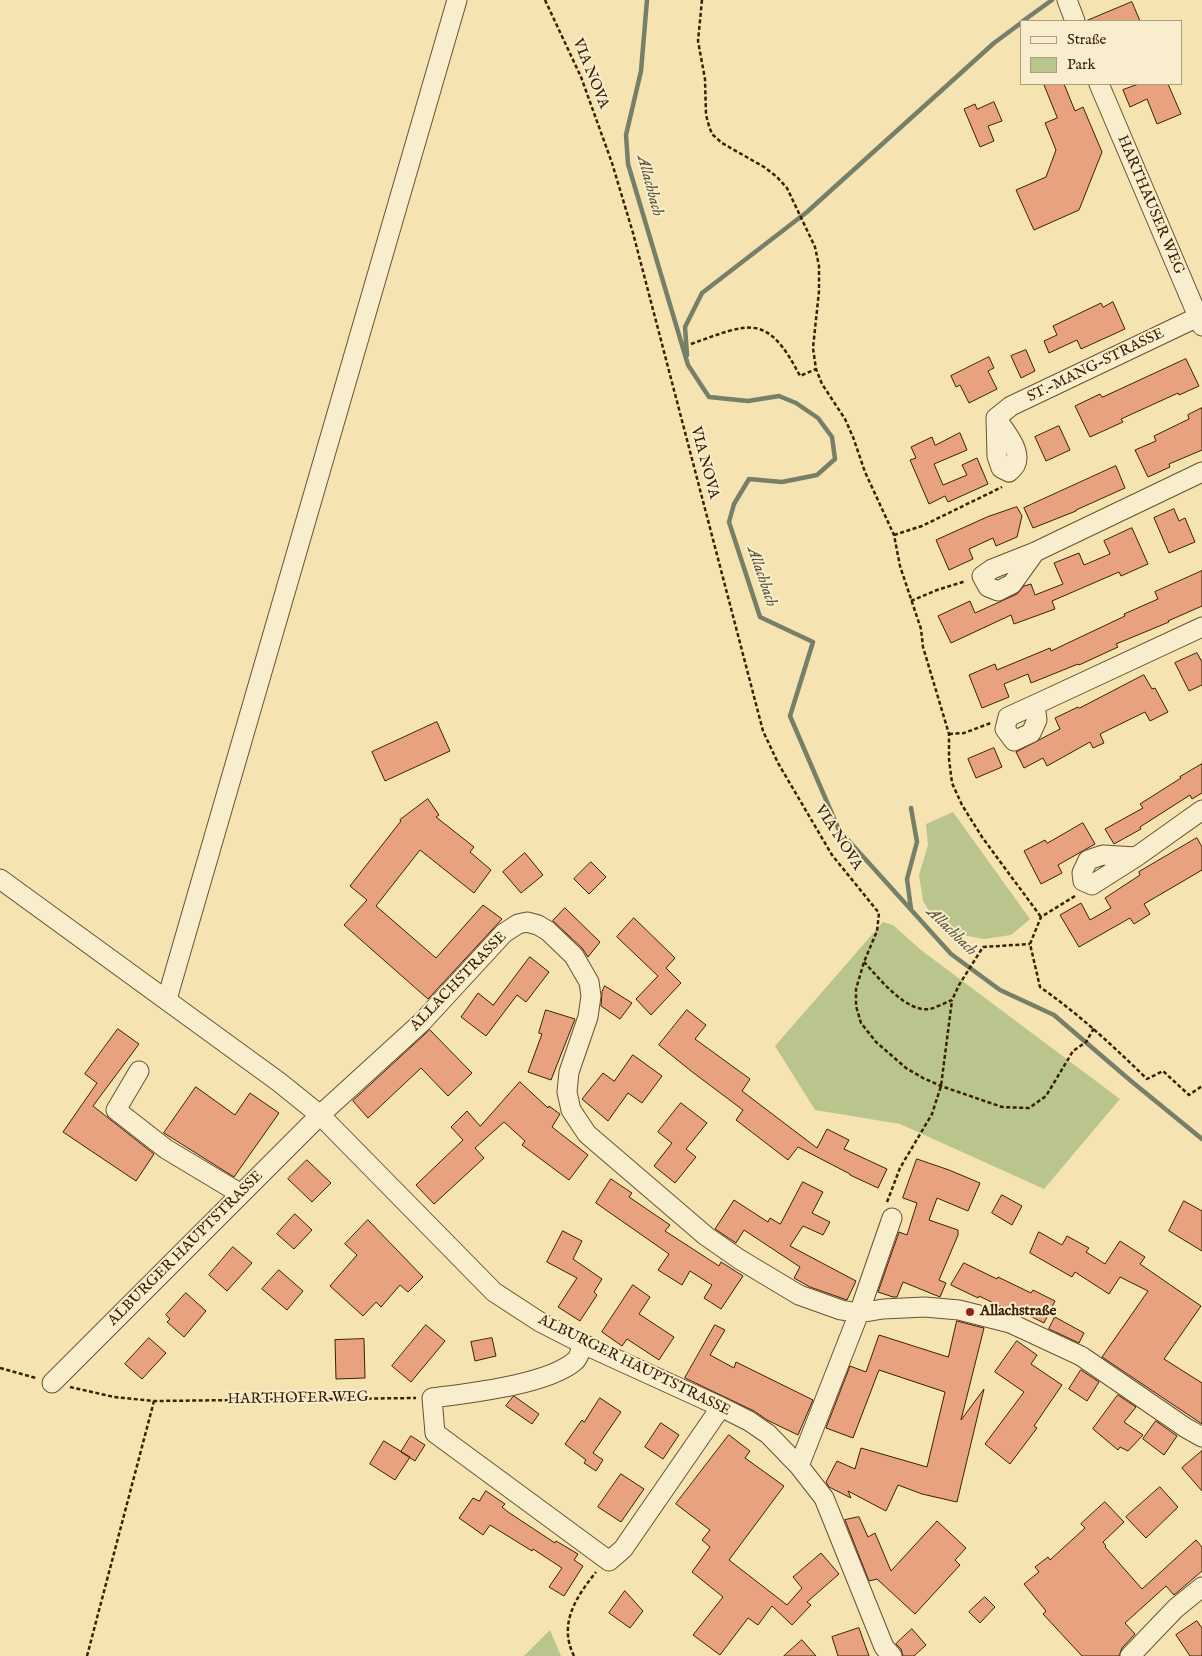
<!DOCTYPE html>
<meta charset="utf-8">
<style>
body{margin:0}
#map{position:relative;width:1202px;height:1656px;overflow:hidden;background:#f5e4b1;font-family:"IM FELL English",serif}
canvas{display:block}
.legend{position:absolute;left:1020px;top:20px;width:162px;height:65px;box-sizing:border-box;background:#f8edcc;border:1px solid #ad9b7d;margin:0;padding:6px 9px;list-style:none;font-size:15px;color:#3c2006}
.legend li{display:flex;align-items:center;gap:10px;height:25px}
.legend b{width:25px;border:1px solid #ad9b7d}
</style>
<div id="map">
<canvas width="1202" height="1656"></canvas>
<ul class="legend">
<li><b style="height:6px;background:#f8edcc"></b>Straße</li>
<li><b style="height:14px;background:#bac58d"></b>Park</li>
</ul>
</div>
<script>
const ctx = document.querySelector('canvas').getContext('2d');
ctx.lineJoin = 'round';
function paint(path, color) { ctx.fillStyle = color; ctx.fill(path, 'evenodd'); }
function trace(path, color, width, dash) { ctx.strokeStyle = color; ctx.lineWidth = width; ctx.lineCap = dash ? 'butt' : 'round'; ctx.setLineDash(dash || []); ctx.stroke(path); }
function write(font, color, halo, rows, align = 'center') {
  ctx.font = font + ' "IM FELL English",serif'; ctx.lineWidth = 4; ctx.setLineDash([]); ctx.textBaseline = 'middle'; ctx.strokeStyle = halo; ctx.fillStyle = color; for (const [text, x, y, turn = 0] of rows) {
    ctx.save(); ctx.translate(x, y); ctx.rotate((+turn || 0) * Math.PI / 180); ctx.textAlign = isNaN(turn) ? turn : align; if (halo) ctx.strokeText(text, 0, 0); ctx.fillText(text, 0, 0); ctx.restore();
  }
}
const green = new Path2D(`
 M953 812 1030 919 1011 935 984 939 962 935 935 920 923 901 919 875 928 845 926 824Z
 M883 922 893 925 921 950 1120 1099 1044 1189 900 1124 815 1110 775 1046Z
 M550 1630 561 1656H524Z`);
const stream = new Path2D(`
 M647 0 641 71 626 135 628 164 688 365 709 397 748 401 779 396 796 403 818 418 832 437 835 459 817 475 782 482 749 479 734 504 729 522 760 617 813 642 790 716 839 830 951 954 1000 990 1054 1015 1131 1081 1202 1139
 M1023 21 1052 0
 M687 355 685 327 702 293 807 212 994 43 1021 23
 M911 909 907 879 917 842 911 808`);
const building = new Path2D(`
 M1132 2 1140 21H1086Z
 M1044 84H1064L1075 111 1083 107 1102 152 1079 210 1034 230 1016 190 1046 177 1056 150 1045 123 1057 118Z
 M1139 84H1168L1181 114 1157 124 1147 99 1130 107 1123 90Z
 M994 102 1002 121 988 126 994 141 980 147 964 109 975 104 977 109Z
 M1113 302 1125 329 1081 349 1077 340 1049 353 1044 341 1057 335 1053 326 1101 303 1103 307Z
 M1026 350 1035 371 1021 378 1011 356Z
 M989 357 994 368 988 371 997 389 969 403 960 385 956 387 951 376Z
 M1186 359 1199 386 1179 395 1178 393 1121 419 1123 422 1090 437 1075 406 1100 394 1102 397Z
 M1202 408V450L1169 464 1170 467 1148 477 1135 450 1156 441 1154 436 1189 419 1188 415Z
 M1059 426 1070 450 1046 461 1035 437Z
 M960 433 967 450 934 464 943 485 967 475 962 465 977 458 988 484 948 502 945 496 929 504 910 460 916 458 911 447 932 437 935 445Z
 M1116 466 1125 488 1076 510V511L1033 528 1024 508Z
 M1017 507 1022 516 1017 537 996 546 993 538 969 549 973 559 949 570 936 540 987 517Z
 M1174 509 1179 521 1185 518 1195 542 1169 553 1154 518Z
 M1132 528 1148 564 1121 576 1119 572 1052 601 1055 609 1014 624 1011 615 951 643 938 616 970 601 975 613 1017 594 1024 586 1031 584 1035 595 1063 584 1054 563 1079 553 1084 565 1110 554 1104 541Z
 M1202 571V606L1168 621 1169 622 1116 644 1118 647 1079 665 1078 664 1031 683 1028 674 1004 684 1009 697 982 708 969 675 995 664 997 670 1050 648 1051 651 1125 616 1124 614 1158 599 1155 592Z
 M1197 653 1202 662V685L1189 691 1175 663Z
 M1144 675 1152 689 1155 688 1168 712 1150 721 1145 712 1100 734 1104 743 1093 748 1090 742 1047 766 1043 758 1024 768 1016 752 1060 729 1055 718 1078 707 1079 708Z
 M437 722 450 751 385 781 372 752Z
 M994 748 1002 767 976 778 968 759Z
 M1202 764V793L1192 799 1190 795 1140 827 1141 829 1114 844 1105 829 1143 808 1140 804 1181 778 1180 777Z
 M428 799 439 815 436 817 474 847 470 852 491 870 474 893 420 850 376 906 436 958 483 905 502 919 428 999 344 925 367 900 350 886 401 821 400 820Z
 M1083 823 1095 844 1058 865 1062 873 1041 884 1024 851 1045 840 1047 843Z
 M1197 838 1202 847V870L1144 904 1150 914 1134 924 1130 918 1079 947 1060 915 1081 903 1090 920 1111 908 1105 898 1140 875 1139 872Z
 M525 853 543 875 521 893 503 872Z
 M591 862 606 877 589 894 574 879Z
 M565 908 600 942 588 957 582 948 553 921Z
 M634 918 675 958 666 968 681 983 651 1015 636 999 658 976 617 937Z
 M530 957 549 972 526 1002 517 995 486 1036 461 1017 478 993 493 1005Z
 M605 986 632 1003 620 1019 601 1006 602 992Z
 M546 1010 575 1019 551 1080 528 1072 542 1034 539 1033Z
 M687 1010 706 1025 695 1039 750 1079 742 1091 817 1148 827 1129 849 1140 844 1149 887 1169 878 1188 850 1175V1174L798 1147 788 1160 736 1120 743 1110 691 1071 659 1045Z
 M118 1029 139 1044 93 1106 154 1154 136 1181 63 1132 97 1083 85 1074Z
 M430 1030 472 1073 448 1096 421 1068 368 1118 353 1101Z
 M633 1055 662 1076 642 1103 628 1093 608 1121 582 1099 603 1073 614 1081Z
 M520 1082 548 1108 549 1106 560 1114 552 1127 588 1155 569 1180 522 1145 525 1141 504 1122 475 1148 484 1158 434 1204 416 1185 463 1140 451 1127 467 1111 480 1126Z
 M196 1087 235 1115 250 1093 279 1113 234 1177 164 1133Z
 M681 1103 707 1123 686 1149 696 1157 675 1183 654 1166 672 1143 658 1132Z
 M917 1159 949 1170 980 1183 968 1211 937 1198 929 1220 958 1230V1235L939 1280 946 1283 940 1297 903 1282 897 1297H893L878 1292 899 1232 907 1235 917 1203 903 1198Z
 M307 1160 331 1183 312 1202 288 1179Z
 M611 1179 632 1193 629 1197 670 1225 665 1231 719 1266 721 1262 743 1276 721 1309 704 1298 712 1285 690 1271 682 1285 658 1270 669 1254 596 1203Z
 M803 1182 823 1192 812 1213 830 1222 823 1235 803 1226 790 1246 856 1281 847 1300 810 1287 794 1278 800 1267 744 1230 736 1243 715 1229 734 1200 768 1222 770 1218 780 1224Z
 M1002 1195 1022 1206 1012 1225 992 1213Z
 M1184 1201 1202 1211V1251L1169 1231Z
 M295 1214 312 1230 294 1249 277 1234Z
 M368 1220 423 1277 408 1292 400 1285 381 1307 376 1302 363 1316 330 1286 357 1255 345 1244Z
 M563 1231 582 1241 573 1259 602 1279 594 1292 597 1295 580 1321 558 1307 577 1278 547 1262Z
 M1039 1232 1062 1245 1067 1236 1089 1248 1086 1252 1105 1264 1120 1241 1145 1257 1140 1264 1201 1306 1164 1359 1202 1383V1424L1102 1357 1148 1291 1120 1277 1109 1294 1075 1272 1072 1277 1030 1253Z
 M233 1247 252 1263 227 1291 209 1275Z
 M964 1263 997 1279 998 1277 1031 1293 1033 1290 1055 1301 1044 1323 1010 1306 1008 1310 979 1296 978 1298 951 1285Z
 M279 1270 303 1291 287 1310 262 1289Z
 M633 1285 650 1297 639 1314 674 1337 659 1360 627 1339 622 1346 602 1332Z
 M186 1293 206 1311 184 1337 167 1322 170 1319 166 1315Z
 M1055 1317 1084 1333 1079 1343 1049 1329Z
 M957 1321 984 1328 961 1420 984 1389 957 1502 922 1494 898 1485 886 1511 848 1491 851 1498 829 1487 826 1482 837 1461 855 1469 861 1448 927 1467 945 1392 879 1370 853 1438 826 1428 850 1366 866 1372 879 1335 948 1357Z
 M426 1325 445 1341 411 1382 392 1366Z
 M715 1325 725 1330 710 1355 734 1368 736 1362 813 1400 798 1435 767 1420 754 1411 685 1378Z
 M149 1338 166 1353 142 1379 125 1364Z
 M492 1338 496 1356 475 1361 471 1342Z
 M364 1339 365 1378 336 1379 335 1340Z
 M1017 1341 1037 1355 1031 1364 1062 1385 1034 1426 1037 1428 1010 1464 985 1444 1024 1392 995 1372Z
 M1081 1370 1099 1382 1087 1401 1069 1389Z
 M1118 1395 1136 1407 1124 1422 1143 1435 1128 1451 1120 1447 1118 1450 1093 1429Z
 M514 1396 539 1414 532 1424 506 1406Z
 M600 1398 621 1412 593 1453 603 1460 596 1471 584 1463 586 1460 565 1444 582 1420 584 1422Z
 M1156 1421 1177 1436 1164 1455 1143 1439Z
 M661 1423 679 1435 663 1459 645 1447Z
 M729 1435 750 1451 745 1458 784 1486 729 1560 787 1605 802 1588 793 1577 821 1553 839 1574 807 1602 811 1605 792 1625 772 1606 758 1625 748 1618 720 1655 693 1635 723 1597 692 1572 710 1547 702 1540 710 1530 676 1504Z
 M411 1436 425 1445 415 1461 401 1452Z
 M384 1441 410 1457 395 1480 370 1464Z
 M1202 1451V1491L1182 1468Z
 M621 1474 644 1489 621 1522 598 1507Z
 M1160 1487 1178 1507 1146 1538 1126 1517Z
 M486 1491 505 1504 502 1507 508 1512 555 1543 556 1541 578 1554 574 1560 583 1566 564 1596 549 1587 562 1568 533 1549 532 1551 490 1525 483 1535 459 1518 473 1498 479 1501Z
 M1105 1502 1124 1522 1103 1542 1106 1546 1105 1547 1142 1589 1196 1540 1202 1547V1571L1174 1595 1166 1586 1125 1623 1135 1634 1122 1648 1119 1656H1082L1043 1614 1046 1611 1024 1584 1039 1572 1035 1567 1048 1557 1050 1560 1085 1528 1081 1524Z
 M859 1517 868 1537 875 1533 891 1571 937 1521 966 1548 955 1560 960 1565 915 1614 877 1579 869 1581 845 1520Z
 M625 1591 643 1611 630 1628 609 1613Z
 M985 1597 995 1607 980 1623 969 1612Z
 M1197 1621 1202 1628V1656H1190L1176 1635Z
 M859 1628 869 1656H838L832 1637Z
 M912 1629 926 1645 914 1656H903L901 1649 896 1644Z
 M802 1640 816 1656H784Z`);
const path = new Path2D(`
 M545 0 581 77 612 163 633 233 763 731 778 763 832 855 879 913 877 931 864 962 856 989V1006L861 1023 876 1042 906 1068 923 1078 941 1086 1002 1107 1029 1108 1046 1096 1073 1051 1086 1042 1094 1028
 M702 0 698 41 705 79 706 115 709 126 712 134 722 143 764 167 777 177 787 188 815 247 819 266V291L813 348 816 369 822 384 845 419 853 437 865 472 894 535 900 566 921 629 923 647 949 734V759L952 783 962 805 982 837 1041 917
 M691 344C750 323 767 312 800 376L816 369
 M894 535 922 526 1002 487
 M911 601 937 590 966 581
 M949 734 964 733 991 723
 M1075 896 1041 917 1030 944 1040 987C1080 1015 1112 1045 1147 1079L1163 1071 1189 1095 1202 1086
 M864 962C879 978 906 1013 930 1009 937 1007 945 1003 952 1000L959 985 983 947 1030 944
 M887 1202 900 1168 932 1114 941 1086 952 1000
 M0 1368 36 1378
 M70 1387 114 1397 154 1401 416 1398
 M87 1656 154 1401
 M574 1656C558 1624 576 1597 596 1572`);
const minor = new Path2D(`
 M1067 0 1075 21
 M1099 84 1202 326
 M996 418C1006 433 1029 457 1009 472L1001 468 997 456 996 418 1011 406 1198 317
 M1035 552 1012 584 998 591 988 587 982 576 992 569 1035 552 1202 472
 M1035 705 1037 720 1031 733 1014 741 1005 729 1008 717 1043 701 1202 627
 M1136 857 1103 855 1088 860 1082 873 1083 881 1092 885 1136 857 1202 810
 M0 879 279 1082 320 1115 494 1292 540 1322 583 1344 721 1407 749 1421 768 1434 799 1466 824 1498 884 1647 892 1656
 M167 999 457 0
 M139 1071 116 1110 166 1149 241 1194
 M583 1344C581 1349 579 1358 575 1361 547 1385 469 1393 432 1398L435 1433 609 1561 623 1549 721 1407
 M52 1383 320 1115 422 1022 504 933 518 924 527 922 538 925 548 931 574 956 589 982 591 996 588 1017 569 1072 567 1092 571 1110 587 1134 706 1236 739 1259 799 1295 841 1310 859 1313 883 1309 925 1307 959 1310 1010 1323 1081 1356 1186 1428 1202 1437
 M799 1466 859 1313 892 1218
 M1130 1656 1176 1608 1202 1587`);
const markers = [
 [970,1312,5,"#8f2418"]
];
const streetNames = [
 ["VIA NOVA",590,74,68],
 ["HARTHAUSER WEG",1150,205,67],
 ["ST.-MANG-STRASSE",1096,366,-26],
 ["VIA NOVA",704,463,75],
 ["VIA NOVA",838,838,57],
 ["ALLACHSTRASSE",459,982,-46],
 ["ALBURGER HAUPTSTRASSE",186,1249,-45],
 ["ALBURGER HAUPTSTRASSE",634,1366,26],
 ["HARTHOFER WEG",298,1399,-1]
];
const poiNames = [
 ["Allachstraße",980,1312]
];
const waterNames = [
 ["Allachbach",649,186,75],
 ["Allachbach",761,577,71],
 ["Allachbach",951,932,44]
];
paint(green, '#bac58d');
trace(stream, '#767f68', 4.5);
paint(building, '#e8a27f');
trace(building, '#3c2006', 1);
trace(minor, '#6a5131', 21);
trace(path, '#3c2006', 2.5, [4, 2.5]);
trace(minor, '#f8edcc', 19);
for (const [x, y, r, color] of markers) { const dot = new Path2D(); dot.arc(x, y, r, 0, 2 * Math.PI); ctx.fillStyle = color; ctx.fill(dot); trace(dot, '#f8edcc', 2); }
write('15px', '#3c2006', '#f8edcc', streetNames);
write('bold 15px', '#3c2006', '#f8edcc', poiNames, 'left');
write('italic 16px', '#595037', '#f8edcc', waterNames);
</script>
